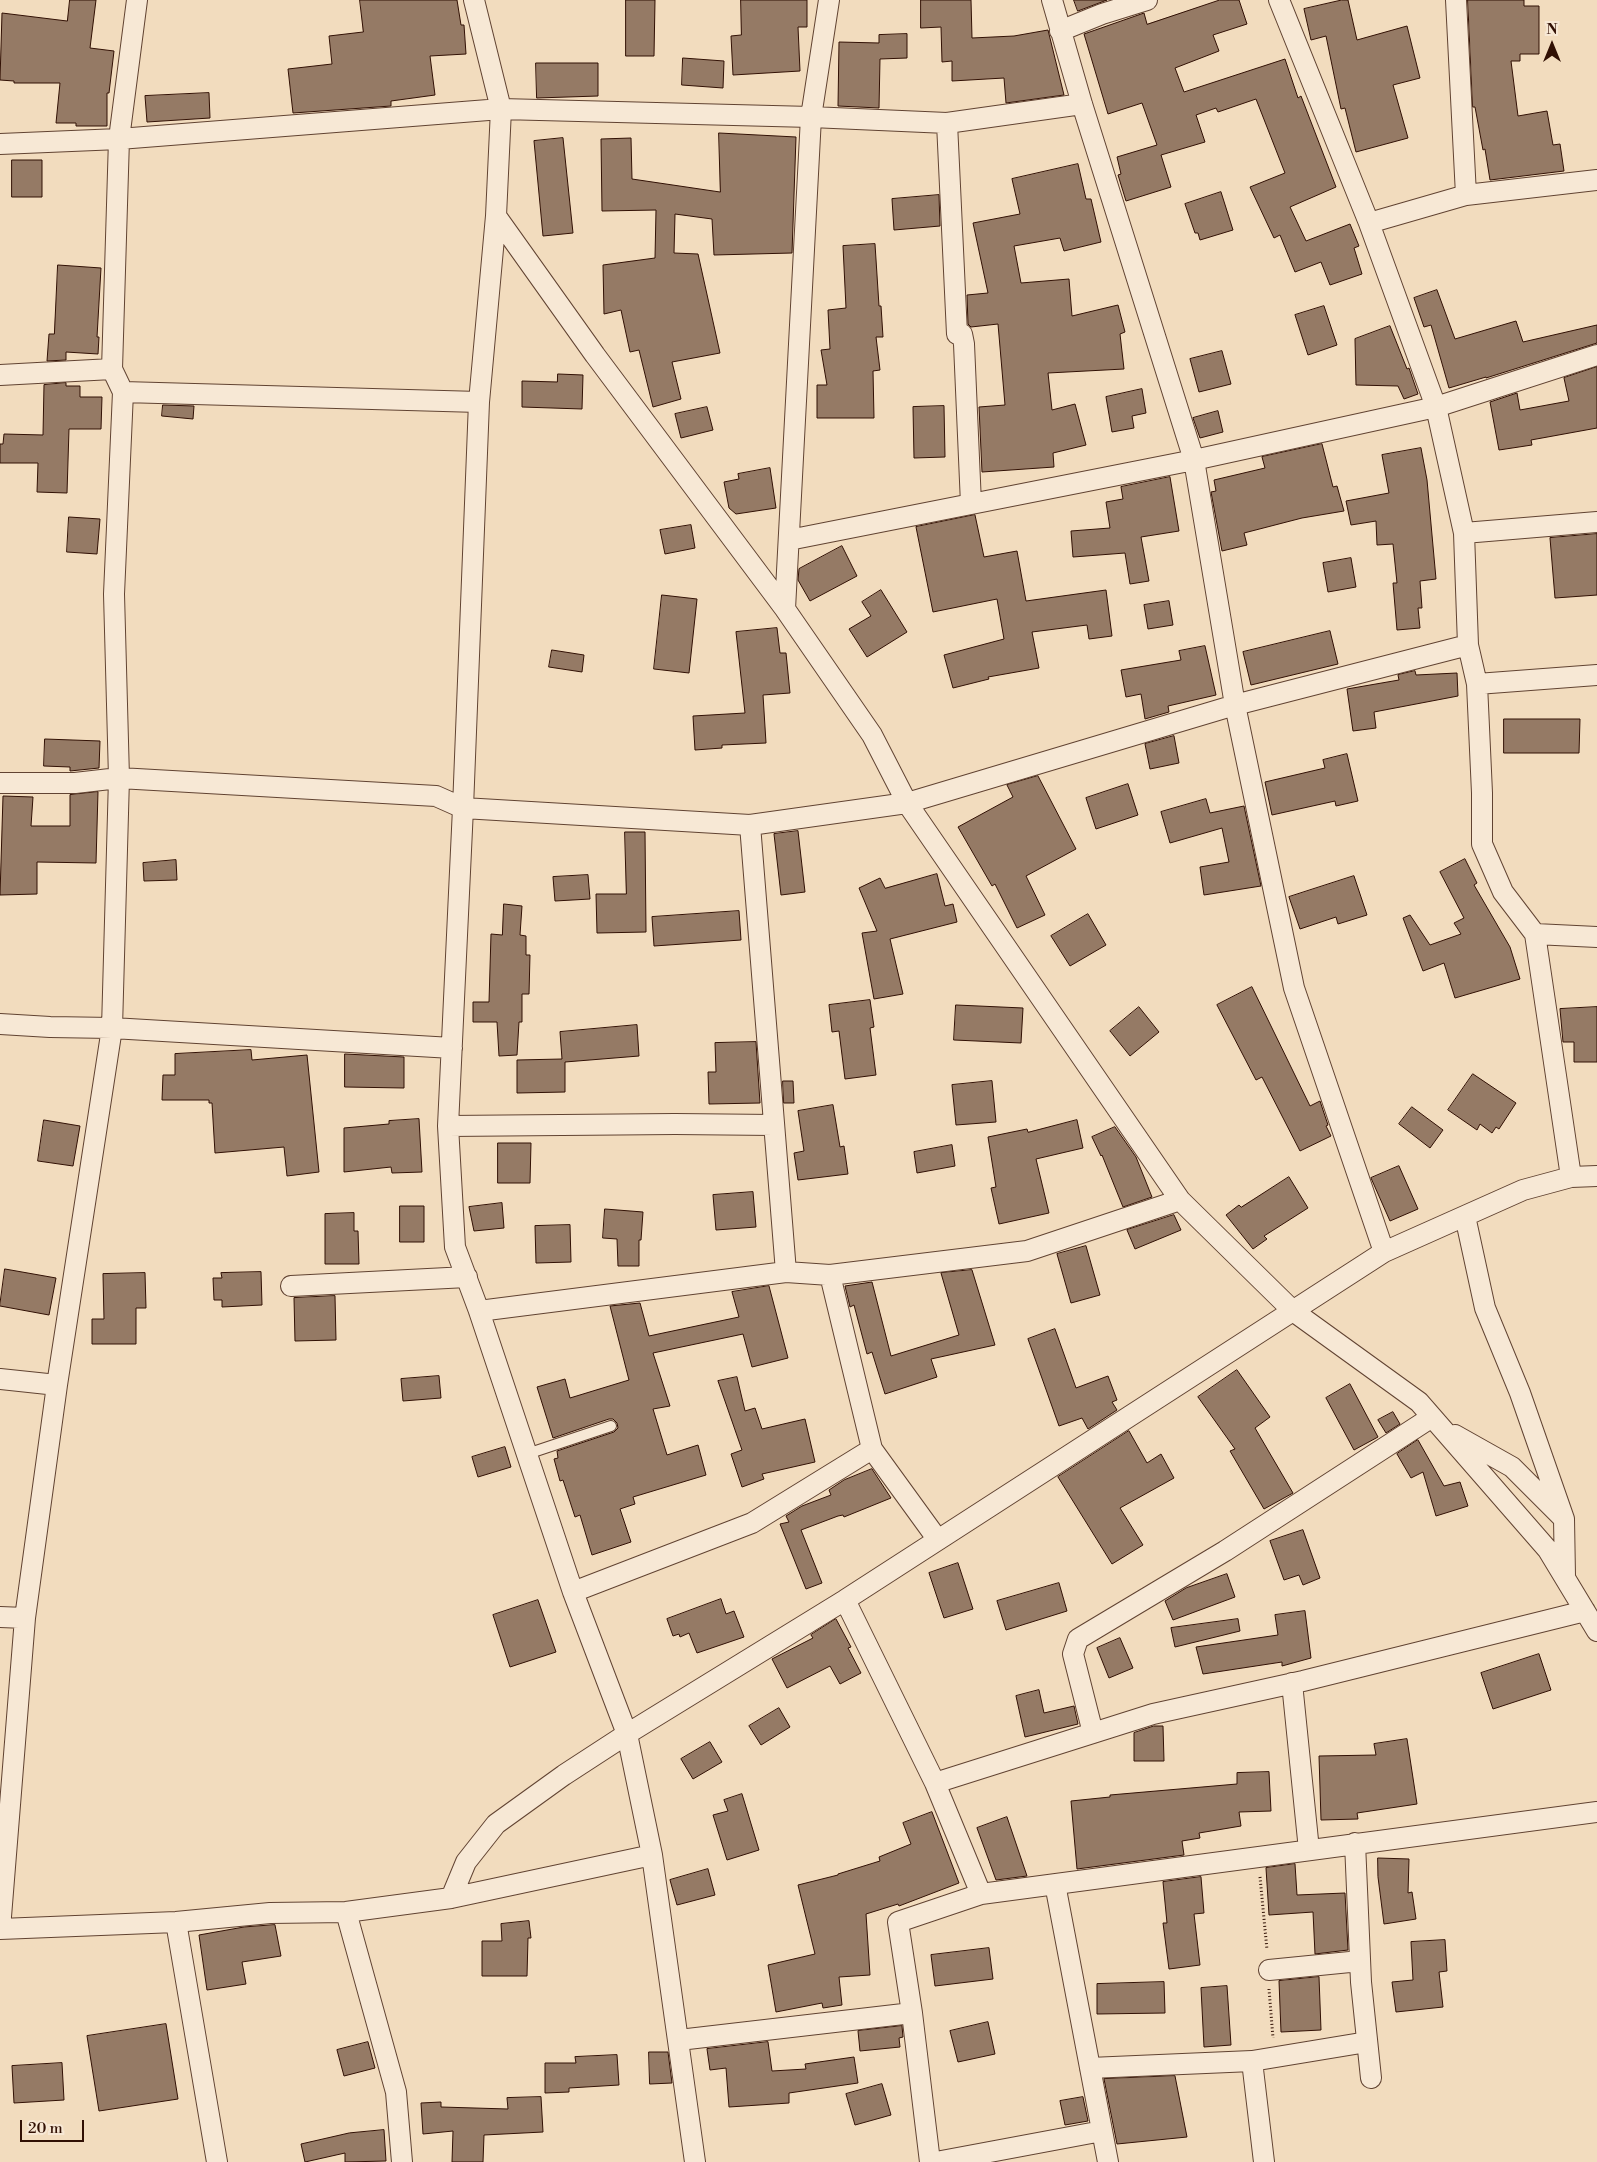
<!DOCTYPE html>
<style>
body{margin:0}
#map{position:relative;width:1597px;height:2162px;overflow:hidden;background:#f2dcbe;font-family:"Libre Bodoni",serif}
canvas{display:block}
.north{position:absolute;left:1527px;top:20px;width:50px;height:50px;-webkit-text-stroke:4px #f7e8d5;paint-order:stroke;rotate:0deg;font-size:14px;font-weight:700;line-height:20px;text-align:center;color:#311004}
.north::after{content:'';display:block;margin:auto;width:18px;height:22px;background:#311004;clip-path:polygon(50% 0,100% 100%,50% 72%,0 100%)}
.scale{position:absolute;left:20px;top:2120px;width:64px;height:22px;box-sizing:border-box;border:2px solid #311004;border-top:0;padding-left:6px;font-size:15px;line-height:18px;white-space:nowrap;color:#311004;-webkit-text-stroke:4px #f7e8d5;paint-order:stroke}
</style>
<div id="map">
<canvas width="1597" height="2162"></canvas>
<div class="north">N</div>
<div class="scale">20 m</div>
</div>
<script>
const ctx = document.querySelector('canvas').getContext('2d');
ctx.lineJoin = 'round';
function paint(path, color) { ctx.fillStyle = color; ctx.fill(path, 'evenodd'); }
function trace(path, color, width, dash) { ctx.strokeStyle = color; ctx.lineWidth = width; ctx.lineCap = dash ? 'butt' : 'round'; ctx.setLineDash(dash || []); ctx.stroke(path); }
const building = new Path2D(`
 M70 0H96L90 48 114 51 109 93H107V126H76V123H56L60 83H14V81L0 80 2 13 67 21Z
 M360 0H457L461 25H464L466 54 430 56 435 95 391 101V106L293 113 288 69 332 64 329 36 363 32Z
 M626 0H655L654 56H626Z
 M741 0H807V27H798L800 71 733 75 731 36 741 35Z
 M921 0H971L972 38 1014 36 1048 30 1064 95 1006 103 1004 78 952 81V61L942 62 941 27 921 28Z
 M1074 0H1107L1078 11Z
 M1220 0H1239L1247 24 1213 35 1219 51 1175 68 1184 92 1285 59 1298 98 1301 96 1336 187 1290 207 1306 241 1350 224 1359 246 1354 248 1362 274 1330 285 1321 262 1295 272 1280 235 1274 238 1250 187 1285 173 1256 99 1218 112 1216 108 1196 115 1205 142 1161 155 1171 187 1126 201 1118 175 1121 174 1117 157 1157 145 1142 103 1108 114 1084 34 1144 13 1147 24Z
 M1342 0H1348L1357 40 1407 26 1420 78 1393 85 1408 138 1356 152 1345 108 1341 109 1326 36 1311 40 1304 9Z
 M1468 0H1524V6H1539V54H1520V61H1511L1518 116 1547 111 1553 145 1560 144 1564 171 1490 180 1485 149 1483 150 1475 107H1473Z
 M907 34V58L880 59 879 108 838 106 839 42 879 43V35Z
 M683 58 724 61 723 88 682 85Z
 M536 63H598V96L537 98Z
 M209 93 210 118 147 122 145 96Z
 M719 133 796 137 792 253 714 255 712 219 675 214 674 253 698 254 720 353 672 362 681 399 653 407 639 350 630 352 621 310 604 314 603 265 655 258 656 210 602 211 601 139 631 138 632 179 720 192Z
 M563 138 573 233 543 236 534 141Z
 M12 160H42V197H12Z
 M1078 164 1086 199H1091L1101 242 1064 251 1060 238 1014 246 1021 283 1069 279 1072 316 1118 305 1125 332 1120 334 1124 369 1048 373 1052 410 1075 404 1086 445 1053 453 1054 467 982 472 979 407 1005 405 998 324 971 327 968 324 967 295 988 293 973 223 1020 214 1012 179Z
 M1221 192 1233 230 1200 240 1198 233H1195L1185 204Z
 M939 195 940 226 894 230 892 199Z
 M875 244 879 306H881L883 337H876L880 370 873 371 874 418H817V385H827L821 350 830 349 828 310 846 308 843 246Z
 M58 265 101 268 97 337H99L98 354 66 352V360L47 361 49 334H54Z
 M1437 290 1455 339 1516 321 1523 342 1597 325V343L1486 378V377L1449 388 1431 325 1424 327 1414 298Z
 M1324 306 1337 345 1308 355 1295 315Z
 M1390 326 1407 369 1409 368 1418 394 1404 399 1398 386 1356 385 1355 339Z
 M1222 351 1231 384 1199 392 1190 359Z
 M1597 367V428L1531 440 1532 445 1499 450 1490 402 1517 393 1520 410 1569 401 1564 378Z
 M558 374 583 375 582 409 522 407V381L557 382Z
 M66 383V386H80V397H102L101 429H69L67 493 37 492 38 463H0V444H3L4 434 43 435 44 385Z
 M1142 389 1146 413 1132 416 1134 428 1112 432 1106 397Z
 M163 405 194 406 193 419 162 416Z
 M944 406 945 457 914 458 913 407Z
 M707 407 713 430 681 438 675 414Z
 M1218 411 1223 432 1200 438 1193 418Z
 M1322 444 1333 487 1337 486 1344 511 1302 518 1244 533 1247 545 1222 551 1211 492 1216 491 1214 480 1265 468 1262 457Z
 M1421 448 1427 480 1436 579 1420 581 1422 608H1418L1420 628 1397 630 1393 583H1397L1393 544 1377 545 1376 521 1351 525 1346 501 1389 493 1382 455Z
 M770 468 776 508 736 514 729 508 724 482 739 479 738 474Z
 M1170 477 1179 531 1141 537 1149 581 1130 584 1125 553 1073 557 1071 531 1110 528 1106 502 1123 499 1121 487Z
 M975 515 984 557 1017 551 1026 601 1106 590 1112 636 1089 639 1087 625 1032 632 1039 668 988 677 989 679 953 688 944 655 1004 639 997 599 933 612 916 527Z
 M69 517 100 519 97 554 67 552Z
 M691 525 695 548 665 554 660 530Z
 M1597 534V595L1555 598 1550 538Z
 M842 546 857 576 810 601 798 580 799 569Z
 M1351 558 1356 587 1328 592 1323 563Z
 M881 590 907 632 867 657 849 629 871 616 862 602Z
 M662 595 697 599 689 673 654 669Z
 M1169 601 1173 625 1148 629 1144 605Z
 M777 628 780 653H786L790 693 763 695 766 743 722 745V748L695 750 693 716 745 713 736 632Z
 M1330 631 1338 664 1251 685 1243 652Z
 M1205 646 1216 695 1168 706 1169 712 1145 719 1141 694 1126 697 1121 670 1181 660 1179 651Z
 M552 650 584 655 582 672 549 667Z
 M1415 671 1416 675 1457 673 1458 696 1374 712 1376 728 1353 731 1347 689 1399 680 1398 675Z
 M1504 719H1580L1579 753H1504Z
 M1174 736 1179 763 1150 769 1145 744Z
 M45 739 100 741 99 768 70 771V767L44 766Z
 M1347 754 1358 801 1336 806 1335 801 1272 815 1265 782 1325 768 1323 760Z
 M1038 776 1076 849 1026 876 1045 915 1017 928 995 884 992 886 958 827 1013 797 1007 785Z
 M1128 784 1138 815 1096 829 1086 798Z
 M98 792 96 863 37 862V894L0 895 3 796 33 797 31 826H70V795Z
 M1206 799 1210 813 1244 806 1261 886 1204 895 1200 867 1229 862 1222 828 1170 843 1161 812Z
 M798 831 805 892 781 895 774 834Z
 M625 832H645L646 932 597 933 596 894H626Z
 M1465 859 1477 883 1474 885 1510 947 1520 979 1455 998 1444 963 1423 971 1403 918 1410 915 1430 945 1461 934 1454 923 1464 918 1440 872Z
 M176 860 177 880 144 881 143 863Z
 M937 874 945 906 953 904 957 922 890 939 903 994 874 999 862 933 877 931 859 888 880 878 885 888Z
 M588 875 590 899 555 901 553 877Z
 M1354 876 1367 915 1338 924 1336 917 1300 929 1289 897Z
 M504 904 522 906 520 935 526 936V955H530L529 994H522V1022H519L517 1055 499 1056 497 1022H473V1002H489L491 934 502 935Z
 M739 911 741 940 654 946 652 917Z
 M1088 914 1106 945 1070 966 1051 936Z
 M1252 987 1310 1106 1320 1101 1328 1125 1326 1126 1331 1136 1300 1151 1262 1077 1256 1080 1217 1005Z
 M870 1000 874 1027 870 1028 876 1075 845 1079 839 1031 832 1032 829 1005Z
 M956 1005 1023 1008 1021 1043 954 1040Z
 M1139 1007 1159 1032 1130 1056 1110 1031Z
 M1597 1007V1062H1574V1042H1563L1560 1009Z
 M637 1025 639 1056 565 1062V1092L517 1093V1060L562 1059 560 1032Z
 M756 1042 760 1103 709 1104 708 1072H716L715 1043Z
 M251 1050 252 1060 307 1055 319 1172 287 1176 284 1147 215 1153 212 1103H209V1100H162L163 1075H175V1054Z
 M345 1054 404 1057V1088L345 1087Z
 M1473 1074 1516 1103 1499 1129 1496 1127 1492 1133 1480 1124 1477 1130 1448 1110Z
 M783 1081H793L794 1103H784Z
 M992 1081 996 1122 956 1125 952 1085Z
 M833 1105 840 1147 844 1146 848 1174 798 1180 794 1153 804 1151 798 1111Z
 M1412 1107 1443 1130 1430 1148 1399 1124Z
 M419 1119 422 1172 392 1173 391 1167 344 1172V1128L389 1124V1121Z
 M44 1120 80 1126 73 1166 38 1161Z
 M1077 1120 1083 1148 1036 1159 1049 1213 999 1224 991 1188 996 1187 988 1137 1027 1129 1028 1132Z
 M1115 1127 1136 1157 1152 1197 1123 1207 1102 1155 1101 1156 1092 1137Z
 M498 1143H531L530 1183H498Z
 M952 1145 955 1166 917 1173 914 1152Z
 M1399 1166 1418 1209 1390 1221 1371 1178Z
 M1289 1177 1308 1208 1264 1236 1267 1239 1253 1249 1226 1215 1239 1205 1241 1207Z
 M753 1192 756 1227 716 1230 713 1195Z
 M502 1203 504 1228 474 1231 469 1207Z
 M400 1206H424V1242H400Z
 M605 1209 643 1212 641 1240H639V1266H618L617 1239 603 1238Z
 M354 1213V1231H358L359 1264H325V1214Z
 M1174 1215 1181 1230 1135 1249 1127 1230Z
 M570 1225 571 1262 536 1263 535 1226Z
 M1086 1246 1100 1295 1071 1303 1057 1254Z
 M5 1269 56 1278 49 1315 0 1306Z
 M972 1270 995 1345 931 1359 937 1377 885 1394 872 1352 867 1354 854 1305 850 1307 845 1286 872 1282 891 1356 959 1335 941 1273Z
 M261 1272 262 1305 222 1307V1300H214L213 1278H222L221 1273Z
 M145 1273 146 1308H136V1344H92V1319H104L103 1274Z
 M769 1286 788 1358 752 1367 743 1334 653 1353 670 1406 653 1409 667 1455 698 1445 706 1475 633 1497 635 1504 620 1509 631 1542 592 1555 580 1515 575 1517 563 1480 560 1481 554 1459 558 1458 557 1451 614 1432 618 1428 617 1423 613 1419H609L553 1438 537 1387 565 1379 570 1398 629 1380 610 1306 640 1303 649 1336 739 1317 732 1292Z
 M335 1296 336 1340 295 1341 294 1298Z
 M1055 1329 1076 1388 1108 1376 1117 1400 1112 1402 1117 1410 1088 1429 1082 1418 1059 1426 1028 1339Z
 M1237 1370 1270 1417 1255 1428 1293 1493 1264 1509 1230 1451 1235 1449 1198 1397Z
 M439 1376 441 1398 403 1401 401 1379Z
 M737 1377 745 1411 755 1408 762 1429 805 1419 815 1462 762 1474 764 1479 742 1487 731 1454 742 1450 718 1381Z
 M1350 1384 1378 1437 1354 1450 1326 1398Z
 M1393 1412 1400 1424 1386 1433 1378 1420Z
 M1129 1431 1147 1463 1161 1454 1174 1478 1120 1508 1143 1545 1112 1564 1058 1477Z
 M1418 1440 1444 1486 1460 1482 1468 1506 1436 1516 1423 1472 1411 1478 1397 1454Z
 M505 1447 511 1467 478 1477 472 1457Z
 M872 1469 891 1498 844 1517 843 1515 838 1516 801 1530 822 1583 806 1589 780 1524 789 1522 786 1516 802 1506 831 1495 829 1490 844 1480Z
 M1303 1530 1320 1578 1303 1585 1299 1575 1284 1580 1270 1541Z
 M958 1563 973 1609 944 1618 929 1573Z
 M1227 1574 1235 1597 1173 1620 1165 1601 1186 1588Z
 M1059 1583 1067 1611 1006 1630 997 1601Z
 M721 1599 726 1614 734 1611 744 1637 697 1653 689 1633 680 1637 679 1634 673 1636 667 1619Z
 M538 1600 556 1652 510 1667 493 1615Z
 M1305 1611 1311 1658 1282 1666V1662L1203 1674 1196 1647 1278 1635 1275 1615Z
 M836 1619 851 1647 848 1648 861 1673 840 1684 830 1666 787 1688 772 1659 813 1638 811 1635Z
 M1238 1619 1240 1631 1175 1647 1171 1628Z
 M1120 1638 1133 1668 1109 1678 1097 1648Z
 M1539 1654 1551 1690 1493 1709 1481 1673Z
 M1039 1690 1044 1713 1074 1706 1078 1724 1025 1737 1016 1696Z
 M779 1708 790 1727 761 1745 749 1726Z
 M1154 1726H1163L1164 1761H1134V1733Z
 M1407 1739 1417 1804 1357 1813 1358 1819 1321 1820 1319 1756 1376 1755 1374 1744Z
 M710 1742 722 1762 693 1779 681 1759Z
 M1269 1772 1271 1811 1239 1812 1241 1826 1199 1833 1200 1838 1182 1841 1184 1855 1077 1869 1071 1801 1110 1797V1795L1237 1784V1773Z
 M742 1794 759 1850 727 1860 713 1815 728 1811 724 1800Z
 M932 1812 959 1883 899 1906 898 1904 866 1914 870 1975 839 1977 842 2005 823 2008 822 2003 776 2012 768 1965 815 1954 798 1885 838 1875V1874L880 1861 879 1857 911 1844 903 1823Z
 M1007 1817 1027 1876 996 1880 977 1828Z
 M1378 1858 1409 1859 1408 1893 1412 1892 1416 1919 1384 1924 1378 1877Z
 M1295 1864 1297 1895 1345 1893 1348 1950 1315 1954 1313 1912 1269 1915 1266 1868Z
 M708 1869 715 1895 677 1905 670 1880Z
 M1201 1877 1204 1913 1194 1914 1200 1965 1169 1969 1163 1923H1167L1163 1882Z
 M529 1921 531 1938H528L527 1976H482V1941H502L501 1924Z
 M275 1925 281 1956 242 1962 246 1984 207 1990 199 1935 244 1927Z
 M1445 1940 1447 1971 1439 1972 1443 2007 1396 2012 1392 1982 1413 1980 1411 1942Z
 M989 1948 993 1979 935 1986 931 1955Z
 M1319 1977 1321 2030 1281 2032 1279 1981Z
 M1164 1982 1165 2013 1097 2014V1984Z
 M1227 1986 1231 2045 1204 2047 1201 1988Z
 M988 2022 995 2054 958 2062 950 2031Z
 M166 2024 178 2099 99 2111 87 2036Z
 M902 2026 903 2037 899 2038 900 2047 860 2051 858 2031Z
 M368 2042 375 2068 344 2076 337 2050Z
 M768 2042 772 2071 806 2069 805 2064 854 2057 858 2083 789 2093V2103L729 2107 726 2068 710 2070 707 2049Z
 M649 2052H668L672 2083 650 2084Z
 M617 2055 619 2085 569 2088V2092L545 2093V2063H576L575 2057Z
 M62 2063 64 2100 14 2103 12 2066Z
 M1175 2076 1187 2137 1117 2144 1104 2079Z
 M882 2084 891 2115 855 2125 846 2094Z
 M541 2097 543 2132 484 2135 483 2162H452L453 2131 423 2134 421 2103 441 2102V2107L508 2109 507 2098Z
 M1083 2097 1088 2121 1065 2125 1060 2101Z
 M384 2130 386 2161 345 2162V2153L305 2162 301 2144 349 2133Z`);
const path = new Path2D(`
 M1260 1877 1267 1950
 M1269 1989 1273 2038`);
const lane = new Path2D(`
 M527 1454 611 1426`);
const street = new Path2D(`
 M1052 0 1082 104 1194 460 1235 705 1294 988 1384 1252
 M1279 0 1369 223 1436 407 1464 533 1468 645 1477 684 1482 793V844L1503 892 1535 934 1571 1177
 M1456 0 1466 195
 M1060 31 1102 14 1147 0
 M947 123 957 334H962L964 344 971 504
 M0 144 119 139 501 109 474 0
 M496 216 595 355 785 609 872 735 907 803 1180 1200 1293 1311 1419 1402 1548 1550 1597 1631
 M1369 223 1466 195 1597 180
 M0 375 112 369
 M123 392 479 402
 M1464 533 1597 522
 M789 540 1194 460 1436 407 1597 355
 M785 609 811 117 829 0
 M1477 684 1597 675
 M0 783H75L119 778 436 796 463 808 750 825 907 803 1235 705 1468 645
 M750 825 786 1272
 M1535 934 1597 937
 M0 1024 50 1027 112 1028 452 1048
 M448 1126 675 1124 774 1125
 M1465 1216 1485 1308 1520 1393 1564 1519
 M830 1275 872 1449 938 1540
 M291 1286 467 1277
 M479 1311 786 1272 830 1275 1027 1251 1180 1200
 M0 1379 57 1385
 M1455 1435 1512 1467 1564 1519 1565 1576
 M573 1592 752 1523 872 1449
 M845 1600 935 1783 981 1894
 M0 1617 25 1618
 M1292 1683 1309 1850
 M1093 1733 1073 1654 1078 1639 1225 1551 1432 1417
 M935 1783 1153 1714 1303 1681 1585 1611
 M1355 1843 1361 1982 1371 2078
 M1055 1884 1108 2162
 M451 1898 466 1862 496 1824 564 1775 627 1734 845 1600 1384 1252 1523 1190 1571 1177 1597 1176
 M346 1912 396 2092 402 2162
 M176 1922 217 2162
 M0 1929 25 1618 57 1385 112 1028 119 778 114 594 123 392 112 369 119 139 137 0
 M0 1929 176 1922 270 1913 346 1912 451 1898 652 1855
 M1269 1970 1360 1961
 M679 2040 912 2013
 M1252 2061 1367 2042
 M1090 2068 1252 2061 1264 2162
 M695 2162 652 1855 627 1734 573 1592 479 1311 455 1247 448 1126 463 808 479 402 496 216 501 109 811 117 947 123 1082 104
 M930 2162 912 2013 898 1922 981 1894 1597 1812
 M936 2162 1102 2131`);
paint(building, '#957a65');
trace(building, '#311004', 1);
trace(lane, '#614332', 12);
trace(street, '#614332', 22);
trace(path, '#311004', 3, [1, 2.5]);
trace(lane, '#f7e8d5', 10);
trace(street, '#f7e8d5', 20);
</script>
